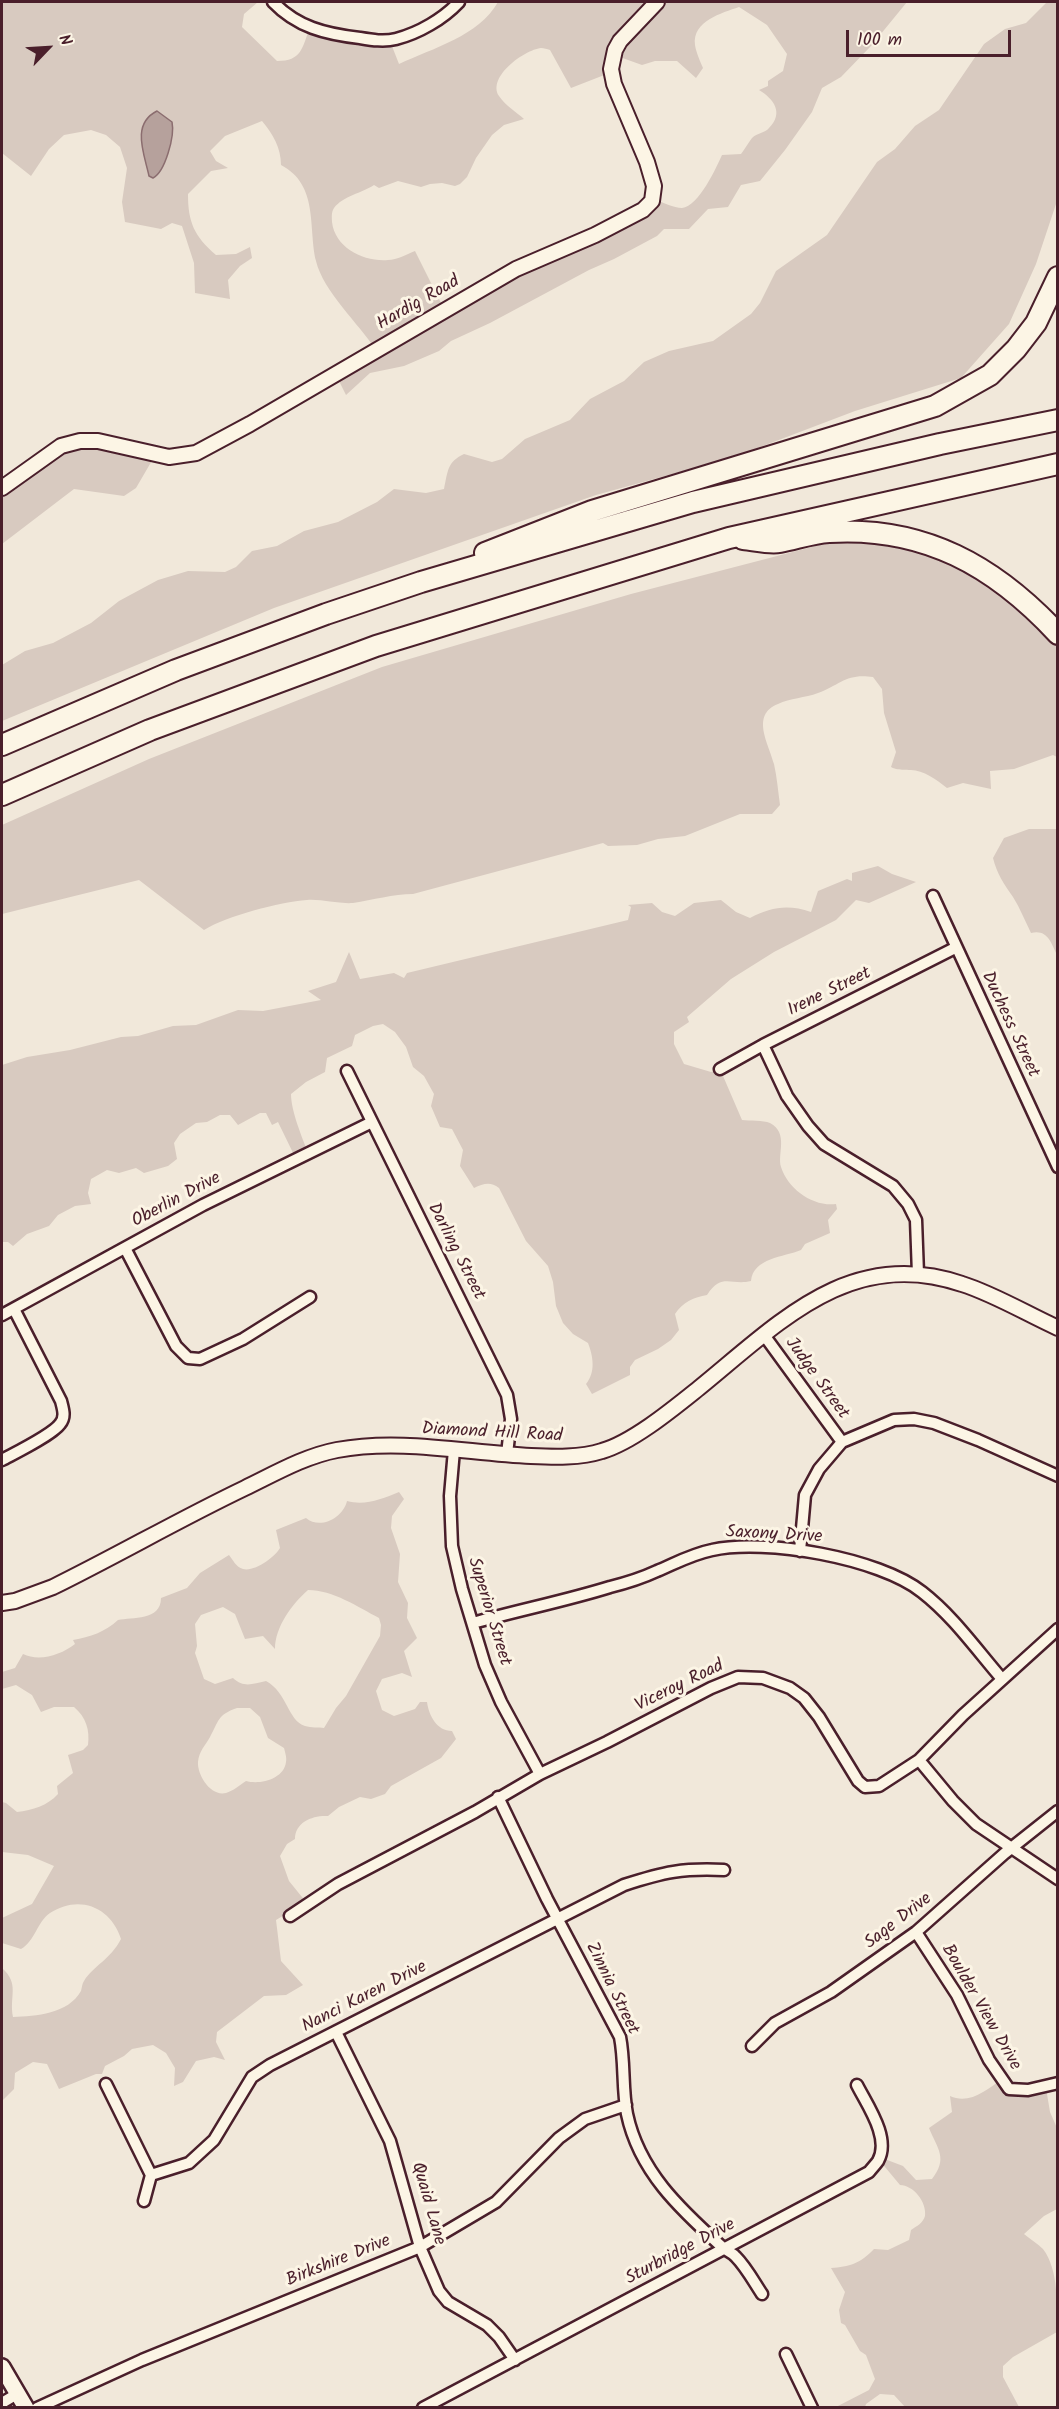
<!DOCTYPE html>
<style>
body{margin:0}
#map{position:relative;width:1059px;height:2409px;overflow:hidden;background:#f1e8da;font-family:Kalam,sans-serif}
canvas{display:block}
.frame{position:absolute;inset:0;border:3px solid #4a1f2b;pointer-events:none}
.north{position:absolute;left:18px;top:18px;width:60px;height:60px;-webkit-text-stroke:4px #fcf5e5;paint-order:stroke;rotate:65deg;font-size:16px;font-weight:700;line-height:24px;text-align:center;color:#4a1f2b}
.north::after{content:'';display:block;margin:auto;width:21px;height:27px;background:#4a1f2b;clip-path:polygon(50% 0,100% 100%,50% 72%,0 100%)}
.scale{position:absolute;left:846px;top:30px;width:165px;height:27px;box-sizing:border-box;border:3px solid #4a1f2b;border-top:0;padding-left:8px;font-size:18px;line-height:21px;white-space:nowrap;color:#4a1f2b;-webkit-text-stroke:4px #fcf5e5;paint-order:stroke}
</style>
<div id="map">
<canvas width="1059" height="2409"></canvas>
<div class="frame"></div>
<div class="north">N</div>
<div class="scale">100 m</div>
</div>
<script>
const ctx = document.querySelector('canvas').getContext('2d');
ctx.lineJoin = 'round';
function paint(path, color) { ctx.fillStyle = color; ctx.fill(path, 'evenodd'); }
function trace(path, color, width, dash) { ctx.strokeStyle = color; ctx.lineWidth = width; ctx.lineCap = dash ? 'butt' : 'round'; ctx.setLineDash(dash || []); ctx.stroke(path); }
function write(font, color, halo, rows, align = 'center') {
  ctx.font = font + ' Kalam,sans-serif'; ctx.lineWidth = 6; ctx.setLineDash([]); ctx.textBaseline = 'middle'; ctx.strokeStyle = halo; ctx.fillStyle = color; for (const [text, x, y, turn = 0] of rows) {
    ctx.save(); ctx.translate(x, y); ctx.rotate((+turn || 0) * Math.PI / 180); ctx.textAlign = isNaN(turn) ? turn : align; if (halo) ctx.strokeText(text, 0, 0); ctx.fillText(text, 0, 0); ctx.restore();
  }
}
const green = new Path2D(`
 M2 2H258L244 14 242 27 277 61C302 61 302 48 310 27L390 41 399 64C433 48 479 36 498 2H907L871 46 841 77 822 88 812 112 785 150 760 181 741 185 728 207 708 209 689 229H664L657 236 614 259 589 270 490 323 451 341 439 351 404 366 370 373 346 395 336 375 376 350C359 324 323 291 316 261 308 227 319 185 281 165 281 148 273 134 262 121L225 136 210 151 216 161 228 168 211 171 188 194C188 222 194 236 216 255L236 254 250 247 252 258 240 266 228 280 230 299 195 293 194 263 182 226 172 223 161 229 125 222 122 202 127 168 120 147 106 135 91 130 64 135 49 149 31 176 2 153ZM739 7 767 25 787 54 783 71 768 81V86L759 90C774 99 784 113 769 128 765 133 757 133 752 138 748 143 745 149 741 154L722 155C716 168 699 206 682 208 674 208 662 202 654 199L444 309 415 251C407 254 397 260 388 260 364 262 335 248 332 222 332 217 331 213 334 208 343 196 362 193 374 185L379 188 398 181 421 187 430 184 442 183 455 186 460 184 467 177 476 158 492 135 504 125 524 119C516 112 505 105 499 96 487 77 524 50 541 48 544 48 547 49 550 50L571 88 612 72 617 56 642 65 655 61H677L696 78 703 68C700 61 696 52 695 45 692 21 722 13 739 7Z
 M1047 2H1057V201L1036 264 1009 324 961 378 855 411 734 457 596 495 274 608 2 721V665L25 651 53 643 91 623 119 601 158 580 188 571 225 572 236 567 252 551 277 546 304 531 338 522 377 502 394 489 426 493 444 489C448 471 447 462 464 454L492 462 502 459 525 439 570 420 590 399 624 381 644 362 669 351 713 341 751 314 760 303 776 271 827 235 877 162 895 149 915 126 939 110 984 44 1005 29 1026 23Z
 M87 440 157 452 136 488 124 496 74 489 2 544V485L52 452Z
 M854 536 946 549 1057 634V757L1053 755 1014 769 990 771 991 789 963 783 947 788C937 780 923 770 911 770 902 769 899 771 891 767L896 752 884 713 882 689 873 677C847 673 841 684 818 693 805 698 790 698 778 704 750 715 769 744 774 764 777 777 778 791 780 805L772 814H740L685 836 658 839 637 845 608 846 603 843 413 894C393 894 373 900 353 903 338 904 322 899 307 900 280 902 226 916 204 930L139 880 2 914V825L149 759 382 667 631 594Z
 M1029 829H1057V955C1051 942 1047 929 1031 933 1025 921 1020 908 1013 897 1004 884 997 874 993 858L1004 838Z
 M878 866 892 874 916 882 869 903 856 900 836 920 774 952 731 979 687 1017 689 1022 674 1032V1044L684 1064 711 1072 720 1069 742 1120C750 1121 763 1120 770 1123 789 1133 777 1154 781 1167 788 1189 813 1207 836 1204L837 1209 828 1220 830 1233 805 1244 801 1250C784 1257 753 1258 751 1281 731 1286 722 1272 707 1295 694 1297 683 1302 675 1314L679 1330 671 1340 658 1349 635 1360 630 1367V1375L592 1394 586 1384C596 1372 593 1356 588 1343L573 1334 563 1323 556 1306 553 1282 548 1266 526 1241 499 1188C490 1181 483 1184 474 1188L460 1166 463 1150 452 1129 440 1127 431 1106 434 1094 424 1076 413 1067 406 1047 395 1032 383 1024 373 1026 355 1035 352 1046 327 1058 325 1072 306 1082 291 1094C291 1111 302 1137 308 1153L296 1159 278 1122 272 1125 266 1113H260L238 1125 230 1115H220L207 1122 196 1123 180 1134 174 1143 177 1159 168 1166 144 1173 136 1168 119 1173 107 1170 91 1179 88 1193 91 1204 75 1206 58 1215 49 1226 27 1234 13 1246 8 1242H2V1065L27 1057 70 1050 121 1037 138 1036 173 1026 196 1025 238 1010 263 1011 321 1000 308 991 336 982 349 952 360 979 394 973 404 978 407 973 628 920 631 907 628 905 652 903 662 912 675 916 694 903 721 900 736 912 750 918C771 907 788 904 811 912L818 891 847 879 852 881V873Z
 M399 1492 404 1499 392 1516 391 1528 400 1554 398 1582 408 1603 407 1618 417 1638 404 1651 412 1677 402 1673 382 1679 376 1691 382 1710 394 1716 415 1709 420 1702H427C429 1716 437 1731 452 1731L456 1739 441 1758 391 1786 385 1794 371 1799 360 1797 339 1807 328 1816C313 1815 295 1822 295 1839L287 1844 280 1856 289 1881 306 1902 276 1920 281 1961 303 1985 286 1995 264 1996 217 2032 216 2042 225 2060 214 2057 196 2061 183 2082 174 2086 175 2068 166 2053 153 2045 132 2049 124 2056 105 2066 102 2074H96L59 2089 47 2064 33 2062 15 2073 14 2089 2 2101V1968C20 1984 9 1996 13 2017 36 2016 68 2014 81 1991 82 1987 82 1984 84 1981 94 1965 110 1960 121 1939 111 1907 79 1894 50 1913 37 1922 35 1941 21 1949L2 1943V1918L32 1904 54 1866 28 1855 2 1852V1802L6 1803 17 1812C33 1810 47 1806 58 1794L57 1786 73 1773 68 1755 83 1750 88 1745C90 1730 86 1717 74 1707H54L41 1712 32 1695 16 1685 2 1689V1672L15 1668 23 1654C39 1662 61 1655 75 1644L73 1640C90 1637 105 1632 118 1620 132 1617 161 1621 161 1598L187 1588 200 1573 229 1555C233 1560 236 1567 243 1569 255 1572 275 1557 280 1548L276 1530 306 1518C320 1530 343 1518 347 1501 365 1506 382 1499 399 1492ZM308 1590C333 1590 358 1607 379 1618L381 1625 380 1636 346 1696 336 1708 324 1728C319 1727 311 1728 305 1726 288 1721 287 1692 266 1681 252 1684 244 1688 233 1678L215 1684 204 1679 195 1653 197 1646 195 1624 201 1615 223 1607 235 1614 245 1639 263 1636 275 1649C275 1627 292 1604 308 1590ZM237 1708H250L260 1717 268 1738 284 1748C285 1752 287 1758 286 1762 284 1779 260 1785 246 1781 240 1785 233 1791 226 1793 211 1797 197 1775 198 1762 199 1751 205 1746 210 1737 219 1721 217 1715 237 1708Z
 M1002 2079 1012 2089 1046 2088 1050 2112 1057 2128V2209L1044 2216 1024 2234C1030 2239 1038 2244 1043 2249 1059 2270 1057 2306 1057 2332L1013 2357 1003 2366V2377L1019 2407H905L894 2395 880 2394 866 2404 865 2407H836L869 2390 875 2379 866 2355 860 2351 845 2325 841 2323 839 2310 845 2292 831 2268C849 2267 861 2263 874 2249L888 2250 909 2240 911 2230C917 2226 923 2223 925 2216 927 2202 913 2185 900 2185L880 2161 882 2158 903 2166 916 2180 932 2179C948 2158 938 2150 929 2128L952 2112 950 2096C969 2105 987 2090 1002 2079Z`);
const water = new Path2D(`
 M157 111 172 122C175 136 165 172 153 178L149 176C144 153 131 124 157 111Z`);
const minor = new Path2D(`
 M273 2C297 27 325 34 360 38 372 40 384 42 396 39 419 33 443 19 459 2
 M933 896 1058 1167
 M763 1045 787 1096 808 1126 824 1144 893 1186 908 1204 916 1220 918 1274
 M720 1069 763 1045 955 948
 M347 1071 507 1395 511 1419 507 1454
 M125 1248 176 1346 188 1358 200 1359 243 1339 310 1297
 M2 1315 203 1205 372 1122
 M764 1335 842 1442
 M454 1450 450 1496 452 1546 462 1589 485 1665 501 1702 540 1774
 M2 1460C15 1453 52 1435 60 1424 66 1417 63 1409 61 1401L14 1309
 M800 1551 805 1495 819 1469 842 1442 894 1420 914 1419 934 1423 978 1440 1058 1476
 M473 1623C519 1610 565 1601 610 1587 626 1583 642 1578 657 1571 676 1563 692 1554 712 1550 765 1538 879 1558 922 1592 953 1616 976 1649 1002 1679
 M919 1760 953 1801 976 1824 1058 1879
 M498 1797 547 1899 620 2037C625 2062 622 2089 627 2114 639 2171 680 2209 721 2246 726 2251 732 2252 736 2257 746 2267 754 2282 762 2294
 M290 1916 338 1884 475 1812 540 1774 607 1742 711 1688 738 1677 763 1678 790 1688 804 1698 819 1717 858 1781 865 1787 879 1786 919 1760 963 1715 1058 1629
 M916 1932 957 1995 989 2060 1009 2089 1028 2090 1058 2083
 M336 2032 390 2141 420 2247 439 2291 448 2302 487 2325 499 2337 515 2360
 M752 2046 775 2023 831 1992 916 1932 1005 1853 1058 1811
 M106 2084 151 2175
 M151 2175 189 2163 214 2140 252 2077 270 2065 624 1885C664 1872 683 1868 724 1870
 M144 2201 151 2175
 M786 2354 812 2408
 M2 2403 17 2394
 M37 2408 142 2360 420 2247 496 2202 559 2138 585 2119 626 2105
 M423 2408 869 2172C872 2168 876 2164 878 2161 891 2138 867 2105 857 2085`);
const tertiary = new Path2D(`
 M2 488 61 446 80 441H98L169 457 196 453 250 424 516 269 595 235 643 210 652 201 654 186 647 162 614 84 611 69 615 50 620 41 657 2
 M2 1603 15 1601 53 1587C118 1555 180 1519 245 1488 274 1474 305 1456 337 1450 400 1438 467 1453 531 1456 554 1457 580 1458 602 1451 633 1442 674 1408 699 1388 779 1323 850 1246 962 1284 994 1294 1027 1314 1058 1328`);
const secondary = new Path2D(`
 M2 2367 26 2408`);
const motorway = new Path2D(`
 M743 539C755 540 768 544 780 542 796 539 812 533 829 532 924 526 995 566 1058 634
 M485 553 592 511 935 406 990 375 1016 349 1036 323 1058 277
 M2 745 176 670 326 614 421 582 693 502 940 444 1058 420
 M2 795 150 730 376 646 729 538 1058 464`);
const streetNames = [
 ["Hardig Road",419,304,-30],
 ["Irene Street",830,993,-26],
 ["Duchess Street",1009,1025,65],
 ["Oberlin Drive",177,1201,-28],
 ["Darling Street",455,1252,63],
 ["Judge Street",816,1379,54],
 ["Diamond Hill Road",492,1434,3],
 ["Saxony Drive",774,1536,3],
 ["Superior Street",488,1612,73],
 ["Viceroy Road",680,1687,-26],
 ["Sage Drive",899,1922,-38],
 ["Zinnia Street",611,1989,64],
 ["Nanci Karen Drive",365,1998,-27],
 ["Boulder View Drive",980,2008,60],
 ["Quaid Lane",427,2204,74],
 ["Sturbridge Drive",681,2253,-28],
 ["Birkshire Drive",339,2262,-22]
];
paint(green, '#d8cac0');
paint(water, '#b6a19c');
trace(water, '#8b6d6f', 1.5);
trace(minor, '#4a1f2b', 15);
trace(tertiary, '#4a1f2b', 18);
trace(secondary, '#4a1f2b', 20);
trace(motorway, '#4a1f2b', 24);
trace(minor, '#fcf5e5', 10);
trace(tertiary, '#fcf5e5', 14);
trace(secondary, '#fcf5e5', 15);
trace(motorway, '#fcf5e5', 20);
write('18px', '#4a1f2b', '#fcf5e5', streetNames);
</script>
